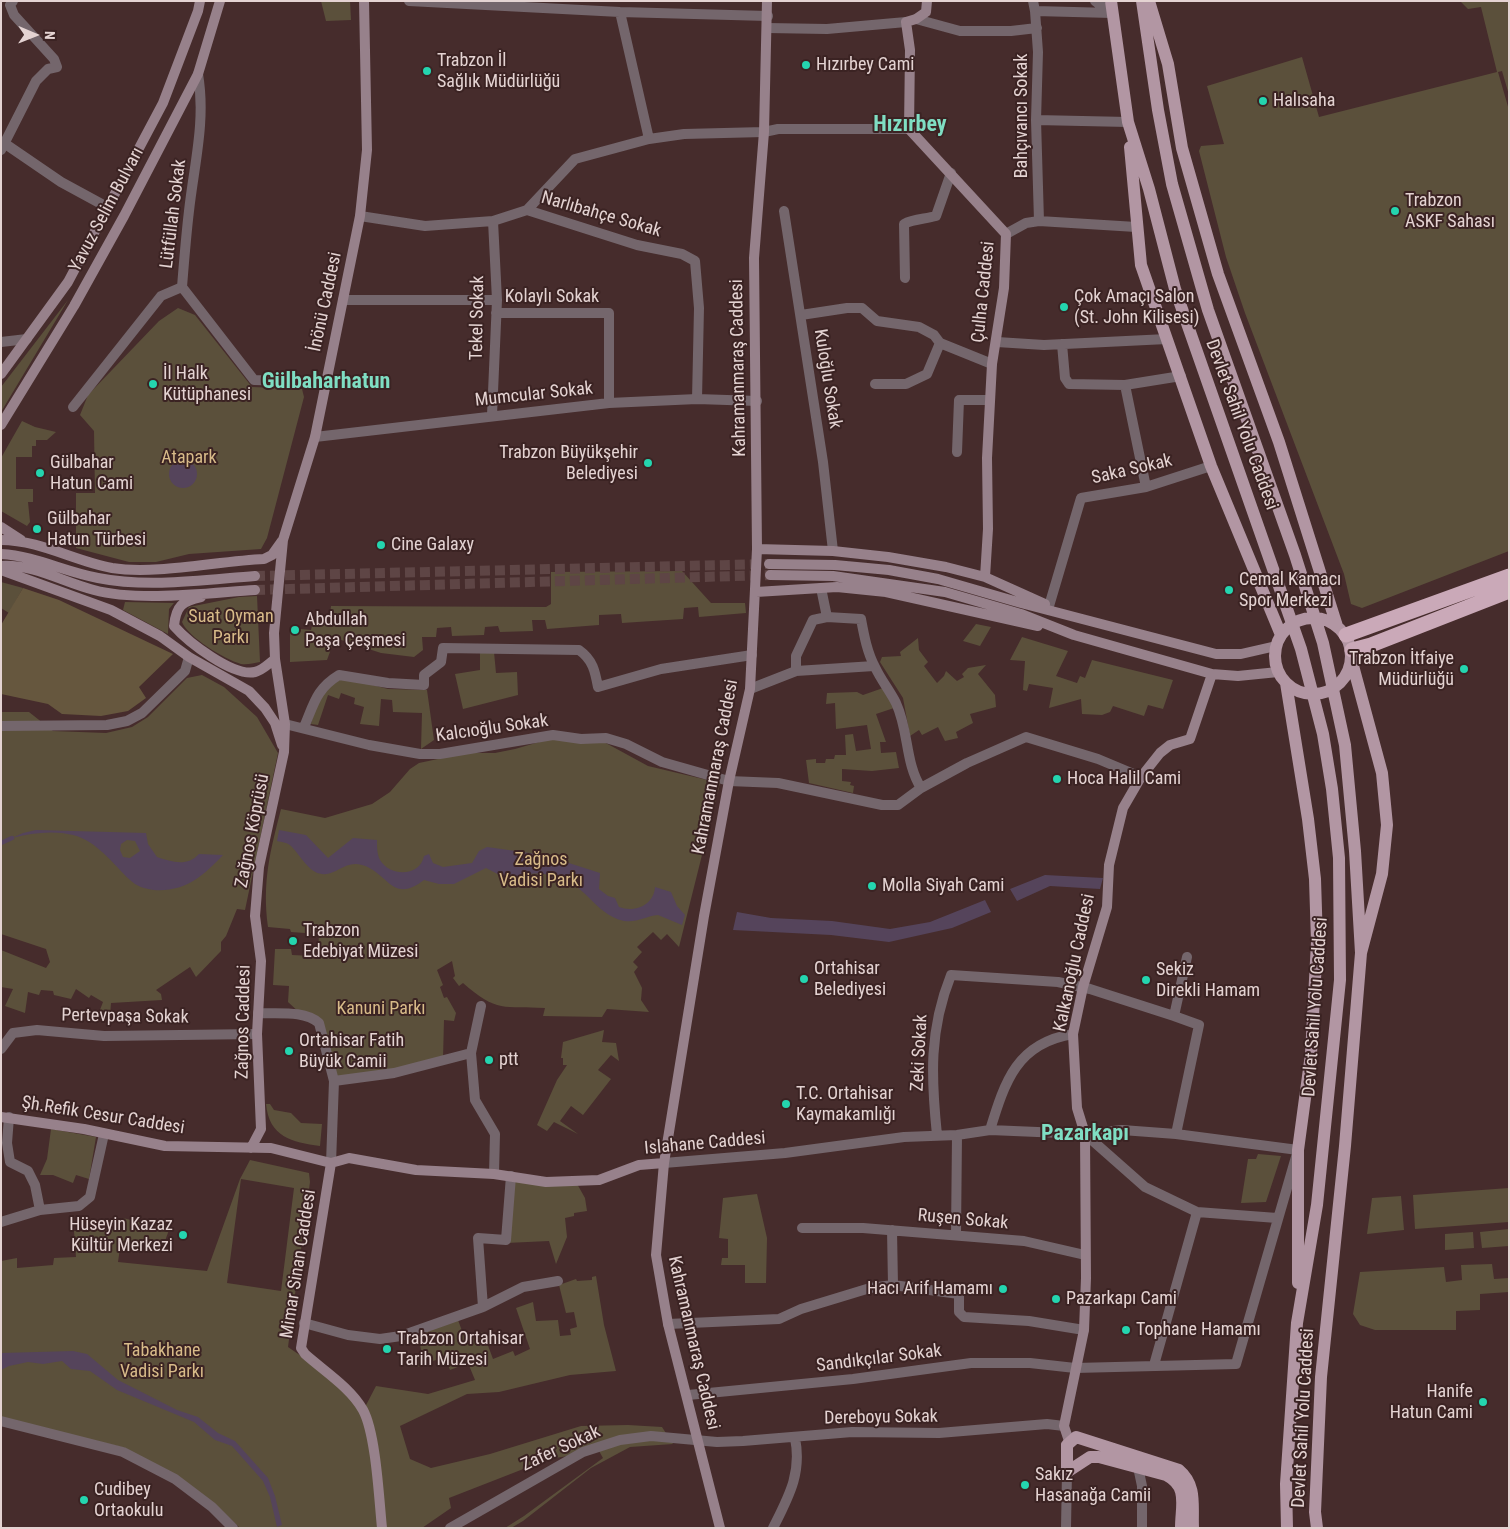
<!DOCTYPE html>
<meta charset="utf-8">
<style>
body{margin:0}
#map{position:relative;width:1510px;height:1529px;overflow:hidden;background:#462c2c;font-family:"Roboto Condensed",sans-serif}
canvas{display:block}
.frame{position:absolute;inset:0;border:2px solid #e4d3d2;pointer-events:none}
.north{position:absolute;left:10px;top:10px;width:50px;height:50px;-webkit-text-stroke:4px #3b2323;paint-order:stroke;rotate:91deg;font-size:14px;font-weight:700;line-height:20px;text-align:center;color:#e4d3d2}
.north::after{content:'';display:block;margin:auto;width:18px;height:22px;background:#e4d3d2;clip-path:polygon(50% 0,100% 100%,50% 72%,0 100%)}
</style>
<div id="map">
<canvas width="1510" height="1529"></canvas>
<div class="frame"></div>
<div class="north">N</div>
</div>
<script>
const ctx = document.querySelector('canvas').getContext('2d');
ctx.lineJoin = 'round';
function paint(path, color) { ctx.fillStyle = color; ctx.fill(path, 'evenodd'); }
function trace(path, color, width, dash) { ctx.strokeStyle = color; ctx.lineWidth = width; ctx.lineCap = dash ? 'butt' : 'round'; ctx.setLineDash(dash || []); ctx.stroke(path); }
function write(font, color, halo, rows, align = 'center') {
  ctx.font = font + ' "Roboto Condensed",sans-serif'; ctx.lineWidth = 4; ctx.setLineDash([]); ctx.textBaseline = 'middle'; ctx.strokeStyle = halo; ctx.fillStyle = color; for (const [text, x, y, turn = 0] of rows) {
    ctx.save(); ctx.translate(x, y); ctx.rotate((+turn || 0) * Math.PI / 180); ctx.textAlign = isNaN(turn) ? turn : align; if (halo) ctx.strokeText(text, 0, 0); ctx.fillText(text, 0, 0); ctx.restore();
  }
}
const green = new Path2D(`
 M321 1H350L351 20 326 21Z
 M1460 1H1509V95L1502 71 1498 72 1509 110V551L1362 608 1351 604 1344 574 1245 313 1226 257 1199 151 1201 146 1224 144 1207 86 1302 57 1319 117 1497 72 1481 7 1468 9Z
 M68 300 1 412V387Z
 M178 308 195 315 252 387 302 389 304 397 267 538 261 549 189 554 156 562H129L76 548V493H95L94 431 80 415 88 395 159 321Z
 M22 421 35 427 56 432 47 440H36V446H32V457H16V489H33V502H28L30 522 27 526 1 511V458Z
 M682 571 711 603H745L746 613 699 617 698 607 684 608 683 619 622 623 621 614 599 615V625L547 629 545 620H532L533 631 500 632 498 626 485 627 484 635 452 636 451 627 437 628 436 637H422L423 650 414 657 381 653 335 638 327 660 290 662V628L311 630 313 621 329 623 331 606 546 607 551 604V572Z
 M1 582 23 588 9 613 1 608Z
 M257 596 260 662C253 663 248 665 241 664 224 659 188 637 182 622L189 607 239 597Z
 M125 602 174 603 169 609 168 634 123 610Z
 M976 624 991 627 980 646 963 641Z
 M1022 637 1068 651 1056 676 1077 683 1080 676 1085 678 1092 660 1173 680 1163 709 1148 705 1144 716 1113 706 1110 712 1102 715 1082 714 1081 699 1049 708 1053 688 1029 684 1027 691 1023 690 1025 661 1010 660Z
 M918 638 919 650 928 662 924 666 937 683 944 676 946 671 957 681 964 677 962 674 968 668 986 665 978 674 995 695 996 707 970 714 973 723 956 732 958 738 945 741 938 727 922 735 919 730 910 736 903 698 880 662 882 657 901 656 900 652Z
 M480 652H494L496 673 517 672 518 695 463 709 455 674 480 670Z
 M202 675 224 687 257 717 278 753 245 910 237 909 226 936 221 942V951L196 977 190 967 156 990 161 994 162 1000 111 1003 110 1015H98L103 1002 91 995 89 998 76 989 71 999 54 995 53 991 41 990 39 995 28 992 25 1013 5 1006 13 989 1 987V950L46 968 50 962 46 949 1 934V712H29L53 731 106 733 132 727 148 717 187 678Z
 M342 679 354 680 388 689 427 690 434 740 421 749 422 713 393 712 392 700 381 699 379 726 360 724 364 707 354 704 355 698 341 693 339 699 328 695 318 725 311 724C318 699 318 690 342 679Z
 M883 688 894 708 876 714 886 742H880L881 753 896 752 899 768 872 771 842 769V781L851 782 850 785 854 786 853 793 809 783 806 760 816 759V763H825L826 759H834L835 755H846L845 735 853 734 856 751 871 749 867 725 836 729 835 703 826 704 827 693 857 692 863 695Z
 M553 738 604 742 648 766 720 783 679 947 667 934 661 940 653 932 637 947 642 952 633 962 638 967 634 972 642 988 641 1000 649 1012 607 1009 602 1017 543 1016 545 1008C504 1006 497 1013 463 983L459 986 453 978 455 976 452 961 437 970 443 985 440 987 444 998 447 997 456 1013 454 1021 444 1020 443 1059 334 1081 319 1023 302 1015 288 1002 289 986 273 985 275 949H291L292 955 312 956V951H318L319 934 291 932 290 929 268 927C262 882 270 852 281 809L325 818 372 804 390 792 410 769 419 763 466 753H495L515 749Z
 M604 1030 602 1042 616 1043 619 1061 611 1055 598 1070 611 1079 583 1115 571 1106 560 1121 578 1134 554 1122 547 1131 537 1125 557 1080 567 1065H563V1058H561L563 1042Z
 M266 1104H270L274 1110 291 1113 301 1123 322 1124 320 1146C292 1142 269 1137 266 1104Z
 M51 1129 96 1137 89 1179 76 1175 73 1183 53 1175H40L47 1159Z
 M1258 1154 1281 1156 1266 1202 1241 1203 1248 1159H1256Z
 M250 1160 309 1173 310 1182 288 1347 323 1371 364 1409 376 1386 428 1394 475 1380 468 1363 450 1370 446 1361 440 1363 439 1359 430 1362 432 1366 410 1367V1356L422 1355 418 1334 458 1320 465 1339 483 1332 493 1359 513 1351 515 1356 530 1349 516 1308 533 1302 536 1321 558 1320 560 1336 571 1335 570 1329 577 1327 574 1312 566 1313 559 1285 576 1279 577 1281 592 1280V1277L596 1276 604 1325 616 1371 570 1375 499 1392 467 1394 400 1426 410 1459 431 1468 490 1454 581 1426 628 1425 662 1427 673 1444 630 1447 591 1468 523 1521 511 1528H505L524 1516 603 1458 599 1451 549 1459 449 1498 451 1508 422 1528H240L217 1506 125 1448 1 1418V1261L17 1258V1268L53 1265 54 1258 76 1257 74 1231H96L98 1228 122 1229 123 1218 169 1230 161 1252 154 1251 155 1246 121 1241 118 1262 207 1271 240 1179ZM241 1179 294 1188 281 1291 227 1283Z
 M513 1179 576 1182 585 1198 587 1211 574 1213V1216L565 1218 567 1237 556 1264 549 1241 506 1243Z
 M1509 1188V1222L1415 1229 1413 1195Z
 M757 1194 767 1238 766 1283H745V1265H721L722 1258H728V1239L719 1238 723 1198Z
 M1401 1196 1404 1230 1367 1234 1372 1198Z
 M1509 1229V1246L1482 1248 1480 1232Z
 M1473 1232 1474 1248 1445 1250V1234Z
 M1492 1264 1494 1279 1509 1278V1292L1480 1294V1310L1456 1311V1330H1375L1360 1325 1353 1314 1360 1272 1444 1267 1446 1282 1462 1280 1461 1265Z`);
const forest = new Path2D(`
 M23 588 59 600 173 654 139 687 146 698 128 711 101 716 62 714 48 704 1 694V625Z`);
const water = new Path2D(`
 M169 474a14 14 0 1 1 28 0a14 14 0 1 1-28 0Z
 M36 830 146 833 148 844 157 857C172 862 187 867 199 854L223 855C203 876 186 892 154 890 145 889 136 886 130 880 113 864 97 841 73 835 53 830 32 833 12 838L23 833ZM127 840 135 841 140 851 130 858 123 857 120 850 121 844Z
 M279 830 306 835 328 858 353 838 377 840C377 847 377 854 380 860 390 877 420 877 424 856L429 854 433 863 443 867 472 863 479 851 487 847 544 855 600 873 599 889 608 896 615 898 619 907C635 913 654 905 655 887L671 892 677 906 685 915 682 925 658 915C646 916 637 923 624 921 593 914 587 882 550 875 544 874 537 873 531 874 525 875 519 880 513 882L486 868 454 884H439L424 880C392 905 388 872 362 865 345 860 336 876 322 874 309 873 300 855 291 846 288 843 282 842 277 841Z
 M1045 875 1103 878 1100 889 1050 886 1017 901 1010 889Z
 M985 900 991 912 952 928 889 942 831 935 733 930 737 912 771 918 832 921 890 929 930 922Z
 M73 1351 87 1354 118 1380 177 1410 198 1417 218 1433 235 1441 268 1478 275 1496 282 1525 277 1527 270 1497 263 1481 232 1446 215 1440 194 1422 117 1390 90 1371 71 1369 62 1361 43 1364 28 1362 9 1366 1 1370V1353Z`);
const stream = new Path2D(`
 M1 843 12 838`);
const secondaryTunnel = new Path2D(`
 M255 576 769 564
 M255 590 770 575`);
const street = new Path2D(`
 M409 1 620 12 768 16
 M1033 1 1035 11 1112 13
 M1095 1 1111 13
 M1035 11 1038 52 1036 120 1039 221
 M620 12 649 139
 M916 19 960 31H1011L1037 28
 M767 28 827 29 906 22
 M198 74C206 121 194 165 189 211 186 236 184 262 182 287L254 380 326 382
 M1036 120 1128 122
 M4 143 61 182 107 207
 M1 150 36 81 48 69 57 67 54 59 14 15 10 5 13 1
 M527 210 575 159 649 139 684 134 764 132 778 129H909
 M784 211 823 462 833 551
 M360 216 425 226 493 221 527 210 637 245 682 254 695 261 699 308 697 399
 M1006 234 1026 223 1039 221 1136 227
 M905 278 904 224C913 219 925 219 936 216L951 173
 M343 300H497
 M496 313H609V403
 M801 315 847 308H862L877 321 919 327 934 335 940 343 992 364
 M1 342 27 339
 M997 342 1044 345 1167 339
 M1062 344 1065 378 1069 384 1125 385 1181 376
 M875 384H906L927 374 940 343
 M1125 385 1146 487
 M73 407 161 296 182 287
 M492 415 497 300 493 221
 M315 437 609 403 697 399 757 401
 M957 452 959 400H990
 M821 588 827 617 861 619C864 635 867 652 875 667 881 680 890 691 896 703 909 731 905 763 921 788
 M1049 606 1081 498 1146 487 1211 466
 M796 671V656L813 620 827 617
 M750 689 796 671 874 666
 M285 724 369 745 420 754H440L553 735 581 739 606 738 626 744 662 762 729 781 778 783 882 805H898L921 788 967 763 1026 737 1098 759 1141 777
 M1 726 107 725 127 721 142 713 185 671 189 657
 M304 727C314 704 316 689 339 675L388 683 424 685V675L441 662 443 648 579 650C593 660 595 671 598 687L661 669 752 655
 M481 1006 471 1053 475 1100 495 1134 494 1174
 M258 1013C278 1014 304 1010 319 1023L334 1081 331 1163
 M1 1049 13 1033 37 1030 104 1036 257 1034
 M334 1081 394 1073 471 1053
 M9 1117 7 1143 10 1162 28 1171 35 1185 40 1210
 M990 1130C1005 1081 1017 1043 1073 1034
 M1085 1134 1145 1187 1197 1212 1277 1218
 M1176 1134 1199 1025 1174 1016 1187 957
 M937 1135C931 1077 929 1030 951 975L1058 982 1090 989 1174 1016
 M664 1163 785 1153 904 1137 957 1135 990 1130 1085 1134 1122 1130 1176 1134 1298 1150 1236 1364 1075 1368 1030 1363H971L853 1379 688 1395
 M1 1222 40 1210 79 1206 90 1197 104 1134
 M802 1228H863L1024 1241 1085 1255
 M892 1230 893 1285
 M956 1235 957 1135
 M483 1307 478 1238 506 1240 511 1176
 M304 1323 348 1335 380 1339 401 1336 483 1307 523 1287 558 1281
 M668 1324 779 1319 801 1309 870 1288 893 1285 959 1294V1312L964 1317 1029 1321 1084 1330
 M1154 1365 1197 1212
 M1 1421 123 1452 175 1479 212 1507 233 1528
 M1138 1467 1142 1486V1528
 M1057 1476 1067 1472 1066 1528
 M450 1528 583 1452 620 1440 651 1436 717 1442 743 1441 852 1432 939 1433 1047 1424 1064 1426
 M773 1528C789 1496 802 1473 795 1438`);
const secondary = new Path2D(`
 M927 1 926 12 916 19 906 22 910 50 909 129 1006 234 1004 288 992 364 987 458 988 529 985 577
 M1 374 68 282 163 103 198 11 200 1
 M1 425 74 306 124 216 198 74 220 1
 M1 527 21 540
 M1 540C40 540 74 561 112 568 156 575 218 561 264 559L272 555 282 541
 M757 549 833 551 888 557 946 567 985 577 1045 604
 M1 554C35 556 65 572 98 578 148 588 203 580 255 576
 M769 564 835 565 889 570 938 579 1021 603 1216 654H1241L1276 646
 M1 566C35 564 62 582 94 590 138 602 208 593 255 590
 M1 570 111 610 160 636 189 657 249 691 265 708 275 723 282 745
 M770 575 833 576 945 592 1021 614 1074 635 1212 674 1238 676 1278 672
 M756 592 837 587 886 592 1038 626
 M201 597C182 601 176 606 174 626 188 642 233 677 255 672 263 670 268 664 275 659
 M1 1117 84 1129 165 1146 271 1148 331 1163 349 1158 416 1170 494 1174 546 1182 599 1180 639 1165 664 1163
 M251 1148 261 1129 257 1034 261 961 255 916 259 867 284 752 285 724 275 659 274 633 283 540 315 437 360 216 367 150 364 1
 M331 1163 301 1348 305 1354C324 1371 351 1388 363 1410 376 1434 379 1499 382 1528
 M1069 1441 1064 1426 1084 1330 1086 1278 1085 1134 1077 1108 1073 1034 1083 987 1107 907 1109 865 1123 808 1141 777 1160 753 1170 745 1190 739 1212 674
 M720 1528 668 1324 656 1255 664 1163 704 916 729 781 750 689 757 549 754 258 764 132 767 1`);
const primary = new Path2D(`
 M1111 1 1128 122 1149 189 1175 289 1301 649 1323 734 1332 789 1339 858 1340 980 1317 1205 1297 1323 1286 1484 1287 1528
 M1142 1 1158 110 1172 184 1208 310 1295 555 1323 643 1345 745 1355 851 1361 953
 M1149 1 1168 64 1182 148 1218 274 1279 442 1337 626
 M1130 147 1141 265 1211 466 1281 635
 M1275 656a38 38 0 1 1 76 0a38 38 0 1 1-76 0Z
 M1286 683 1308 819 1315 879 1317 942 1311 1054 1298 1150V1283
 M1181 1528C1181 1505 1189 1487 1166 1475L1099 1457H1090L1067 1472V1445L1076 1437 1179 1470C1197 1485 1192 1506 1193 1528
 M1317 1528 1315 1512 1321 1377 1345 1146 1361 953 1382 874 1387 825 1382 773 1352 662`);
const highway = new Path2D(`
 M1346 635 1509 576
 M1352 650 1371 645 1509 591`);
const markers = [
 [806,65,5,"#24d5af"],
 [427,71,5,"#24d5af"],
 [1263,101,5,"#24d5af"],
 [1395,211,5,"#24d5af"],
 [1064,307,5,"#24d5af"],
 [153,384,5,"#24d5af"],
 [648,463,5,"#24d5af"],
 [40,473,5,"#24d5af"],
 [37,529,5,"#24d5af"],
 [381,545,5,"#24d5af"],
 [1229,590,5,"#24d5af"],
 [295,630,5,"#24d5af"],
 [1464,669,5,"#24d5af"],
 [1057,779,5,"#24d5af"],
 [872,886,5,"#24d5af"],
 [293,941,5,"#24d5af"],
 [804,979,5,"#24d5af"],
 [1146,980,5,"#24d5af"],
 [289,1051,5,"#24d5af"],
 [489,1060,5,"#24d5af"],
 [786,1104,5,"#24d5af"],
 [183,1235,5,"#24d5af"],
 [1003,1289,5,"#24d5af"],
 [1056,1299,5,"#24d5af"],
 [1126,1330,5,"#24d5af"],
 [387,1349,5,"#24d5af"],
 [1483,1402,5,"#24d5af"],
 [1025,1485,5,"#24d5af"],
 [84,1500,5,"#24d5af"]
];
const poiNames = [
 ["Trabzon İl",437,61],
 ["Sağlık Müdürlüğü",437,82],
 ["Hızırbey Cami",816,65],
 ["Halısaha",1273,101],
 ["Trabzon",1405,201],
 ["ASKF Sahası",1405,222],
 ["Çok Amaçı Salon",1074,297],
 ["(St. John Kilisesi)",1074,318],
 ["İl Halk",163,374],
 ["Kütüphanesi",163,395],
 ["Trabzon Büyükşehir",638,453,"right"],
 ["Belediyesi",638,474,"right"],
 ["Gülbahar",50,463],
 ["Hatun Cami",50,484],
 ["Gülbahar",47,519],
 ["Hatun Türbesi",47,540],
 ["Cine Galaxy",391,545],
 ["Cemal Kamacı",1239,580],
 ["Spor Merkezi",1239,601],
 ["Abdullah",305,620],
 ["Paşa Çeşmesi",305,641],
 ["Trabzon İtfaiye",1454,659,"right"],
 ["Müdürlüğü",1454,680,"right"],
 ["Hoca Halil Cami",1067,779],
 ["Molla Siyah Cami",882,886],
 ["Trabzon",303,931],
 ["Edebiyat Müzesi",303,952],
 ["Ortahisar",814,969],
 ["Belediyesi",814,990],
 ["Sekiz",1156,970],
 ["Direkli Hamam",1156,991],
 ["Ortahisar Fatih",299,1041],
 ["Büyük Camii",299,1062],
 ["ptt",499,1060],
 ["T.C. Ortahisar",796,1094],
 ["Kaymakamlığı",796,1115],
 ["Hüseyin Kazaz",173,1225,"right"],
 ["Kültür Merkezi",173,1246,"right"],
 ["Hacı Arif Hamamı",993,1289,"right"],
 ["Pazarkapı Cami",1066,1299],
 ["Tophane Hamamı",1136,1330],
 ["Trabzon Ortahisar",397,1339],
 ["Tarih Müzesi",397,1360],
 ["Hanife",1473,1392,"right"],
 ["Hatun Cami",1473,1413,"right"],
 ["Sakız",1035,1475],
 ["Hasanağa Camii",1035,1496],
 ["Cudibey",94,1490],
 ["Ortaokulu",94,1511]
];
const streetNames = [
 ["Bahçıvancı Sokak",1022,116,-90],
 ["Yavuz Selim Bulvarı",107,210,-62],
 ["Lütfüllah Sokak",174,214,-83],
 ["Narlıbahçe Sokak",601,215,16],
 ["Çulha Caddesi",984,292,-84],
 ["Kolaylı Sokak",552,297],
 ["İnönü Caddesi",326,302,-78],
 ["Tekel Sokak",478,318,-89],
 ["Kahramanmaraş Caddesi",739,368,-91],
 ["Kuloğlu Sokak",827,379,81],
 ["Mumcular Sokak",534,395,-6],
 ["Devlet Sahil Yolu Caddesi",1241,425,70],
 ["Saka Sokak",1132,470,-13],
 ["Kalcıoğlu Sokak",492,729,-8],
 ["Kahramanmaraş Caddesi",716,767,-79],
 ["Zağnos Köprüsü",253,831,-79],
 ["Kalkanoğlu Caddesi",1075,963,-78],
 ["Devlet Sahil Yolu Caddesi",1316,1007,-86],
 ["Pertevpaşa Sokak",125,1017,1],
 ["Zağnos Caddesi",244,1022,-89],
 ["Zeki Sokak",920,1053,-87],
 ["Şh.Refik Cesur Caddesi",103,1116,9],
 ["Islahane Caddesi",705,1144,-5],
 ["Ruşen Sokak",963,1220,5],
 ["Mimar Sinan Caddesi",299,1264,-81],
 ["Kahramanmaraş Caddesi",693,1343,77],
 ["Sandıkçılar Sokak",879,1359,-7],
 ["Dereboyu Sokak",881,1418,-1],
 ["Devlet Sahil Yolu Caddesi",1304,1418,-87],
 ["Zafer Sokak",561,1449,-25]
];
const parkNames = [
 ["Atapark",189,458],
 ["Suat Oyman",231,617],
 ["Parkı",231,638],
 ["Zağnos",541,860],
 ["Vadisi Parkı",541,881],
 ["Kanuni Parkı",381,1009],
 ["Tabakhane",162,1351],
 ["Vadisi Parkı",162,1372]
];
const districtNames = [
 ["Hızırbey",910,125],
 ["Gülbaharhatun",326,382],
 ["Pazarkapı",1085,1134]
];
paint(green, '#5b503b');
paint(forest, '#66573e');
paint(water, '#55445b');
trace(stream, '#55445b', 4.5);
trace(secondaryTunnel, '#5e4545', 10, [10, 5]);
trace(street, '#74666c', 10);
trace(secondary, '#97818b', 10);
trace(primary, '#b296a3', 12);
trace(highway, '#caa9b8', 15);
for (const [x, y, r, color] of markers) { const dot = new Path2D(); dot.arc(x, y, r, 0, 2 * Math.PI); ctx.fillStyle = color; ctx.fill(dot); trace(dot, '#3b2323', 2); }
write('18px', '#e4d3d2', '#3b2323', poiNames, 'left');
write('18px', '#e4d3d2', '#3b2323', streetNames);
write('18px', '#d8bb89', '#3b2323', parkNames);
write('bold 22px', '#7fdec3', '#3b2323', districtNames);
</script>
